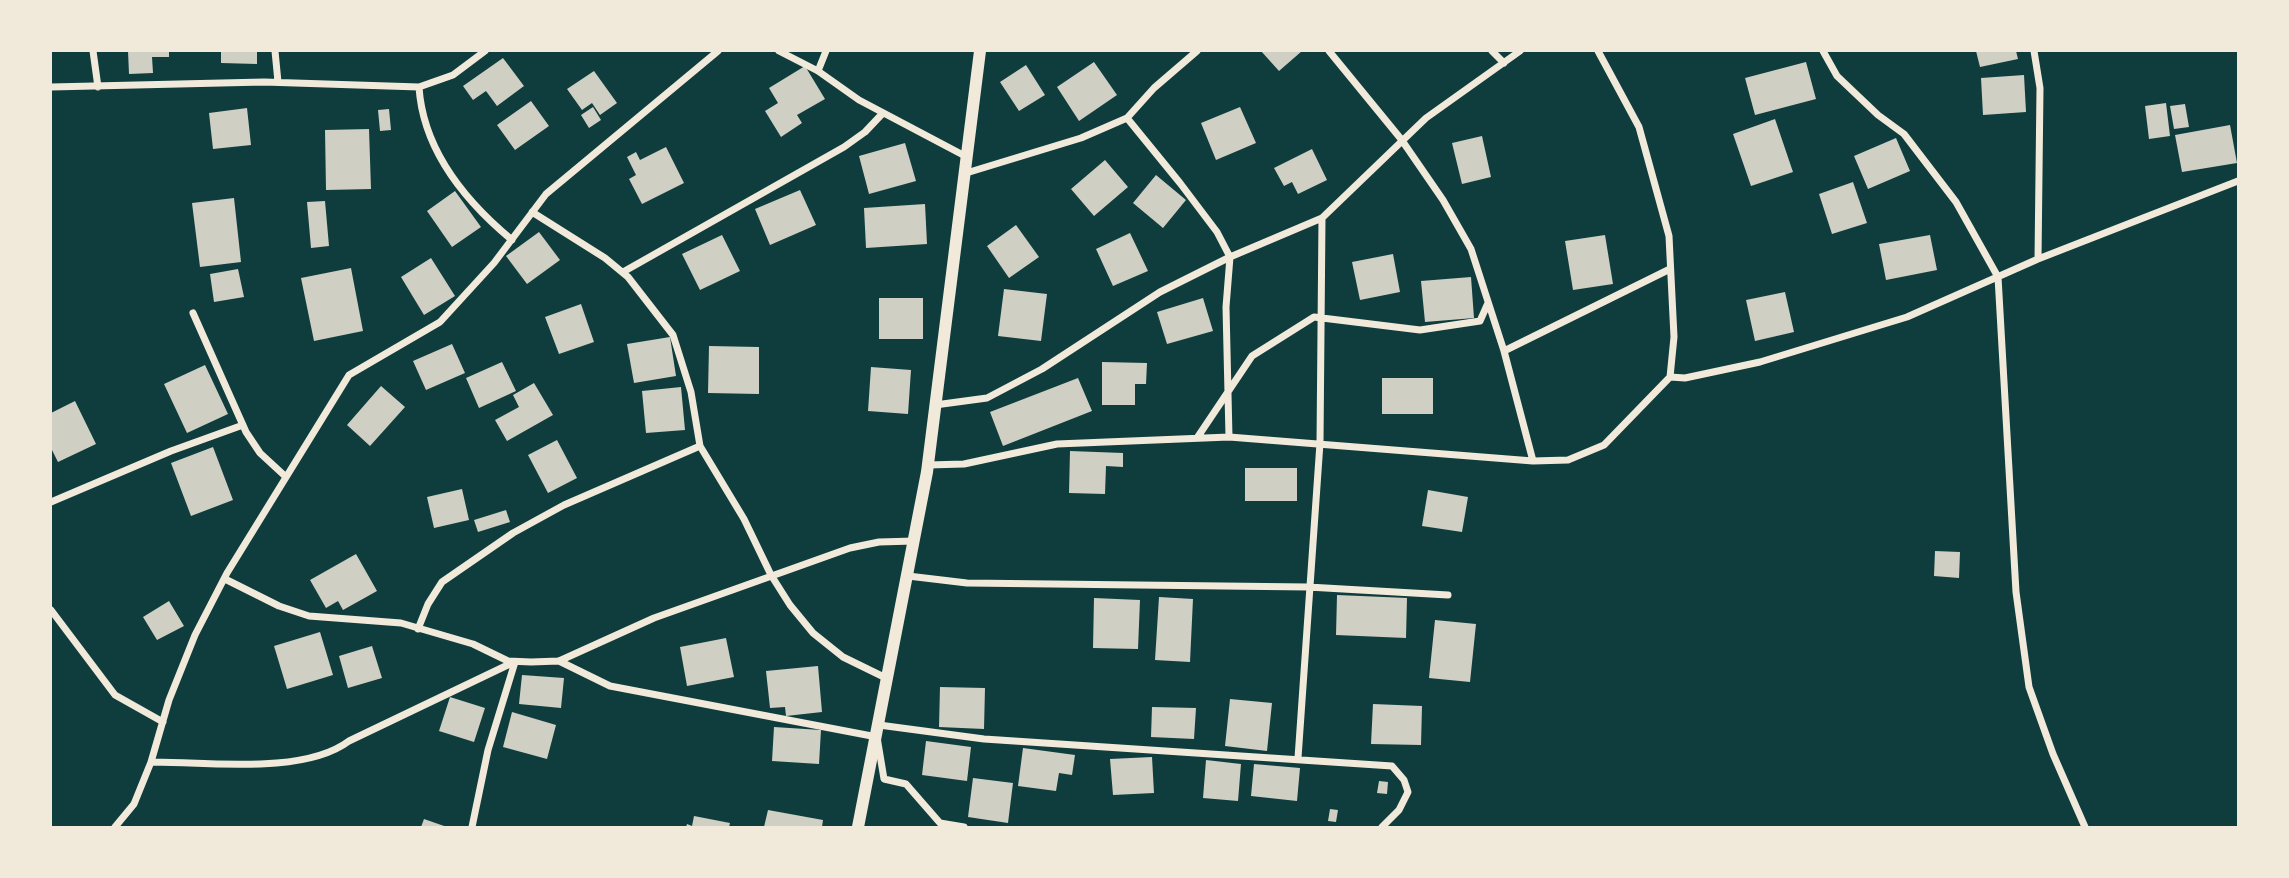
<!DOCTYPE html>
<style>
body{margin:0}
#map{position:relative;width:2289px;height:878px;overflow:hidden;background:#0f3d3e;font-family:"Alegreya Sans",sans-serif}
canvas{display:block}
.frame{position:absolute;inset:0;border:52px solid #f1e9da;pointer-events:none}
</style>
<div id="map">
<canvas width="2289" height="878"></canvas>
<div class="frame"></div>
</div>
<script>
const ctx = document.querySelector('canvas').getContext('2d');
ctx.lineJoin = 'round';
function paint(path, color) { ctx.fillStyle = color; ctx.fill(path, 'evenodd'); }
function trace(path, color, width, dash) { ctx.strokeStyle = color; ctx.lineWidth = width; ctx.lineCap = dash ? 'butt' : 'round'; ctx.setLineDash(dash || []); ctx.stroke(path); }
const building = new Path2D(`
 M128 51H169V57H152L153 73 129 74Z
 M221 51H257V64L221 63Z
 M1261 51H1302L1279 71Z
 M1976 51H2016L2018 59 1980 67Z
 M503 58 524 86 497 106 486 91 473 100 463 86Z
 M1094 62 1117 95 1079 121 1057 87Z
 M1806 62 1816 99 1755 115 1745 78Z
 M1026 65 1045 95 1019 111 1000 82Z
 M805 66 825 99 797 115 802 123 781 137 765 111 778 103 769 88Z
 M594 71 617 103 600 115 592 103 582 110 567 89Z
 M2024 75 2026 112 1983 115 1981 78Z
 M531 101 549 126 515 150 497 125Z
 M2166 103 2170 136 2149 139 2145 106Z
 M2185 104 2189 127 2174 129 2170 106Z
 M593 107 601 120 589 128 581 115Z
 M1240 107 1256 143 1216 160 1201 123Z
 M247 108 251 145 213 149 209 113Z
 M389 109 391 130 380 131 378 110Z
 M1775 119 1793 172 1751 186 1733 134Z
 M2230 125 2237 163 2182 172 2175 135Z
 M369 129 371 189 326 190 325 130Z
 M1482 136 1491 177 1462 184 1452 143Z
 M1896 138 1910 171 1868 189 1854 156Z
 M905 143 916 181 869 194 859 156Z
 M666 147 684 183 642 204 629 179 636 175 627 157 636 152 640 160Z
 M1312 149 1327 180 1298 194 1292 182 1284 186 1274 168Z
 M1105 160 1128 187 1094 216 1071 189Z
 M1156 175 1186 200 1163 228 1133 203Z
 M1853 182 1867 223 1832 234 1819 194Z
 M800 190 816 225 770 245 755 209Z
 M455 191 481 227 452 247 427 211Z
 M234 198 241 262 200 267 192 203Z
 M325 201 329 246 311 248 307 202Z
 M925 204 927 244 866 248 864 208Z
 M1016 225 1039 257 1009 278 987 246Z
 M539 232 560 260 527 284 506 256Z
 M1130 233 1148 271 1113 286 1096 249Z
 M722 235 740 271 700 290 682 254Z
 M1605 235 1613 284 1573 290 1565 241Z
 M1930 235 1937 270 1886 280 1879 244Z
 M1393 254 1400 292 1360 300 1352 262Z
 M431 258 455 296 424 315 401 277Z
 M351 268 363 331 314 341 301 278Z
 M238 269 244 297 214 302 210 274Z
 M1471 277 1474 318 1425 322 1421 281Z
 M1004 289 1047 294 1041 341 998 336Z
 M1785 292 1794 332 1755 341 1746 300Z
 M879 298H923V339H879Z
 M1203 298 1213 331 1167 344 1157 312Z
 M581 304 594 342 559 354 545 317Z
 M670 337 676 376 634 383 627 344Z
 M452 344 465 373 426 390 413 361Z
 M709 346 759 347V394L708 393Z
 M502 362 516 391 479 408 466 378Z
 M1102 362 1147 363 1146 384H1135V405H1102Z
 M205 365 228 414 187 433 164 384Z
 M871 367 911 370 908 414 868 411Z
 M1078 378 1092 411 1003 446 990 412Z
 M1382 378H1433V414H1382Z
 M534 383 553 415 507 441 495 420 519 407 513 395Z
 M381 386 405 407 370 446 347 425Z
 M681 387 685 430 646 433 642 391Z
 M75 401 96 444 58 462 51 448V413Z
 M557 440 577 478 548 493 528 455Z
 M213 447 233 500 191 516 171 463Z
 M1070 451 1123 453V467L1106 466 1105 494 1069 493Z
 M1245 468H1297V501H1245Z
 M462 489 469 520 434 528 427 497Z
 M1428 490 1468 497 1462 532 1422 526Z
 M506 510 510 522 478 532 474 520Z
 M1935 551 1960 552 1959 578 1934 576Z
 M356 554 377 591 343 610 338 601 326 608 310 580Z
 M1337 595 1407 598 1406 638 1336 635Z
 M1159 597 1193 599 1190 662 1155 660Z
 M1094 598 1140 600 1138 649 1093 648Z
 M169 601 184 626 157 640 143 617Z
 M1435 620 1476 624 1470 682 1429 678Z
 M320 632 333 675 287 689 274 646Z
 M726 638 734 677 687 686 680 647Z
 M372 646 382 678 348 688 339 656Z
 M818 666 822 712 786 716 785 707 770 708 766 671Z
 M522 675 564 678 561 708 519 704Z
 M940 687 985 688 984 729 939 727Z
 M450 697 485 708 474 742 439 731Z
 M1230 699 1272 703 1267 751 1225 746Z
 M1373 704 1422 706 1421 745 1371 744Z
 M1152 707 1196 708 1194 739 1151 737Z
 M512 712 556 725 547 759 503 747Z
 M774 727 821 730 819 764 772 761Z
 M926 741 971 747 967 781 922 775Z
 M1023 748 1075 755 1072 775 1059 773 1056 791 1018 786Z
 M1152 757 1154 793 1113 795 1110 759Z
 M1206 760 1241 764 1238 801 1203 798Z
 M1254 764 1300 768 1297 801 1251 796Z
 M973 778 1013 783 1008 823 968 817Z
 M1379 781 1388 782 1387 794 1377 793Z
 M1330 809 1338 810 1336 822 1328 821Z
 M768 810 823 820 822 827H764Z
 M694 816 730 823 729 827H686L687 824 692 826Z
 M424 819 447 827H421Z`);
const minor = new Path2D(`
 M93 51 98 87
 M275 51 278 82
 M779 51 818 71 859 100 965 156
 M1329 51 1401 139 1443 200 1471 249 1504 351 1533 461
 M1492 51 1504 63
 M1823 51 1837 76 1878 115 1904 134 1956 202 1998 277 2016 592 2029 687 2053 754 2085 827
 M2034 51 2040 88 2038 259
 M818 71 826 51
 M51 87 264 82 419 87 453 75 485 51
 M419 87C423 149 465 201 512 240
 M1127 118 1180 183 1217 232 1230 257 1226 307 1229 437
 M963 174 1081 138 1127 118 1154 88 1197 51
 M532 212 605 258 628 277 673 335 691 392 700 446 744 519 771 575 790 605 813 633 843 657 888 679
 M623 272 844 147 865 132 883 113
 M193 313 246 432 260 453 286 477
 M1504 351 1670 269
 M1670 377 1685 378 1760 362 1907 317 2038 259 2238 181
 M935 405 987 398 1042 369 1160 292 1230 257 1322 218 1426 118 1520 51
 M1197 438 1252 356 1314 317 1420 330 1480 321 1488 303
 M928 465 964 464 1057 444 1229 437 1533 461 1568 460 1604 445 1670 377 1674 337 1669 236 1639 127 1598 51
 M51 502 171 451 243 425
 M908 576 967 583 1308 587 1448 595
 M225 579 279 606 309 616 401 623 473 644 508 661 531 662 559 661 654 618 850 548 879 542 914 541
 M51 610 115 695 163 722
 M418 629 428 604 442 582 513 533 564 505 700 446
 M559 661 610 686 877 737 884 779 906 784 940 823 964 827
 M879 725 984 739 1392 766 1404 780 1408 792 1399 810 1382 827
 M1298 758 1320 443 1322 218
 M151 762C208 762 304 775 349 741L514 662
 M115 827 134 804 151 762 169 700 195 635 227 573 349 375 440 322 494 263 546 194 718 51
 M472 827 488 750 515 662`);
const tertiary = new Path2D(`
 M858 827 927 472 980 51`);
paint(building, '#cfcfc3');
trace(minor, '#f1e9da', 7);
trace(tertiary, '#f1e9da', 12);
</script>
